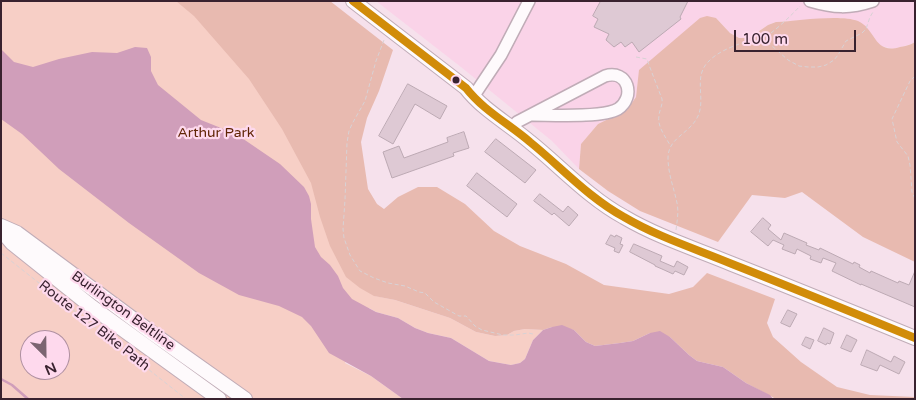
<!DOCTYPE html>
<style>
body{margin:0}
#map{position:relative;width:916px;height:400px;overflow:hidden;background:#f6e1ec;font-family:"Varela Round",sans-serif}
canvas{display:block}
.frame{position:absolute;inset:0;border:2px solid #39222f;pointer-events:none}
.north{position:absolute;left:20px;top:330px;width:50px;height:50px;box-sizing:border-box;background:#fed9ed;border:1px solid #af90a1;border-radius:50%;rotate:157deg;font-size:14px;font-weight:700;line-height:20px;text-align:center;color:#39222f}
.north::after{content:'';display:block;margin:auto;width:18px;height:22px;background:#7b6571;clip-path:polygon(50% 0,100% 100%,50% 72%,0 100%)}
.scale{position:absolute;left:734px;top:30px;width:122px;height:22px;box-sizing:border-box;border:2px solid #39222f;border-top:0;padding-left:6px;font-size:15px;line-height:18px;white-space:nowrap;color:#39222f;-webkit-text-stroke:4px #fed9ed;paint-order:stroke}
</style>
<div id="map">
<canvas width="916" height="400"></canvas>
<div class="frame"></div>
<div class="north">N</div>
<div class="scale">100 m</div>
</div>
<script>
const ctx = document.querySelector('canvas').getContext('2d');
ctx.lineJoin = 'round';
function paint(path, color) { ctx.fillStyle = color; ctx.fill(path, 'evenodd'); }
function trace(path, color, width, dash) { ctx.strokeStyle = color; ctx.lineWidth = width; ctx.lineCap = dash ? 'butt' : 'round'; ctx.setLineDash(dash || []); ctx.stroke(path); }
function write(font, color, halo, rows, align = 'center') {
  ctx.font = font + ' "Varela Round",sans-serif'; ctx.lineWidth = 4.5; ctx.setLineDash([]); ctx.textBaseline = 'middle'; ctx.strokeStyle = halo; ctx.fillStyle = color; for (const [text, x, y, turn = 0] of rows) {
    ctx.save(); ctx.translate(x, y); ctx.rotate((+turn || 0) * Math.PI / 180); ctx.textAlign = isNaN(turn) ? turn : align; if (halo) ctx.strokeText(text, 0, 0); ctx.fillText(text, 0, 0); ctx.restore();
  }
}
const built = new Path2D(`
 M376 1H915V42L911 44 894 49 881 46 844 18 776 22 768 25 749 38H739L730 33 716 18 638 81 636 97 627 110 598 124 581 144 579 169 552 141 461 67Z`);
const green = new Path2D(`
 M1 1H330L350 142 375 296 395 300 450 318 476 332 495 336 507 335 514 331 525 329 543 330 533 340 525 359 520 363 511 365 489 361 451 338 428 333 415 328 398 318 376 312 369 308 345 363 371 376 403 399H1ZM30 340H60V370H30Z`);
const forest = new Path2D(`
 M176 1H330L393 50 379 91 367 118 361 142 368 189 377 204 384 209 398 197 418 187H437L465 204 494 231 520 246 566 264 604 285 669 294 693 287 707 273 775 299 767 323 773 337 801 362 837 387 870 395 915 397V399H776L746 383 723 367 697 361 689 355 670 337 650 333 633 341 620 343 595 346 586 342 574 330 552 327 543 330 525 329 514 331 507 335 495 336 476 332 450 318 395 300 374 296 360 288 346 277 330 246 320 217 311 183 282 129 249 79 194 16Z
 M707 16 716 18 730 33 739 38H749L768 25 776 22C796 21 840 14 858 21 876 29 874 55 900 47 906 46 910 45 915 42V262L863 237 802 192 785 198 752 195 718 242 640 211 608 191 579 169 581 144 598 124 627 110 636 97 639 70 700 18Z`);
const water = new Path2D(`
 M135 47 147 48 151 57V71L158 85 201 120 236 134 280 164 304 187 309 196 311 204V219L315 247 321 257 330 265 338 276 343 288 352 299 376 312 398 318 415 328 428 333 451 338 489 361 511 365 520 363 525 359 533 340 543 330 552 327 562 325 574 330 586 342 595 346 620 343 633 341 650 333 660 331 670 337 689 355 697 361 723 367 746 383 770 395 773 399H403L371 376 329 353 311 326 302 317 279 306 239 295 199 273 129 223 59 169 22 134 1 119V49L14 62 33 67 59 59 92 52 117 53Z`);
const stream = new Path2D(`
 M1 379 12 385 28 399`);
const building = new Path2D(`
 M601 1H688L680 17 681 19 639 52 632 42 625 47 621 42 614 47 606 40 609 34 594 27 598 19 593 16Z
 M408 84 447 106 440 119 415 104 393 144 379 136Z
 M464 132 469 148 453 153 454 156 392 178 383 152 399 146 404 158 448 142 447 138Z
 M496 139 536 170 525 183 485 152Z
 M477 173 517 204 507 217 467 186Z
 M540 194 563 212 568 206 578 215 569 226 554 213 552 215 534 201Z
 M763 218 771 225 768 229 781 240 784 233 807 243 806 245 819 250 820 248 853 264 854 262 860 265 859 267 870 273 871 271 898 283 899 281 909 285 915 271V307L861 284V285L832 271 836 263 823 258 821 263 810 259 811 256 797 249 795 254 782 249 784 245 773 240 768 246 751 232Z
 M611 235 615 237 616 235 622 238 620 244 623 245 619 253 614 251 615 248 606 244Z
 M634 244 662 256 660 261 674 267 677 261 688 267 684 275 675 271 673 274 662 269 655 266V265L630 252Z
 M788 310 797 314 790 327 781 323Z
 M824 328 834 333 830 344 827 343 826 345 818 341Z
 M847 335 857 340 851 352 841 348Z
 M806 337 814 340 810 349 802 345Z
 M867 350 891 362 894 356 905 362 899 374 880 365 877 371 861 365Z`);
const path = new Path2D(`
 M384 40 376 61 365 101 352 124 349 131 347 143 345 200 343 229 344 238 350 255 360 271 374 278 388 283 405 286 419 292 425 293 434 302 459 316H466L475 326 482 330 503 335H515L528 333 533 334
 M761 40 771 45 788 60 799 66 808 67H818L826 65 834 60 838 55 846 41 862 33 866 29 870 17 873 12
 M636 57 647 59 649 65 662 99C663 106 659 110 659 116 657 126 665 136 670 145
 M915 76 910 81 892 119 897 142 908 156 910 165 912 192 915 199
 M676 230C677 221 679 212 677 203 674 188 668 174 668 158 668 137 690 134 698 116 706 99 693 77 708 62 717 52 733 46 745 42 750 41 755 42 760 40 770 36 793 14 800 6
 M1 253 186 399`);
const minor = new Path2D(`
 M810 1C834 8 849 9 873 1
 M473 97 501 55 529 1
 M517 122 605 76C628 69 636 97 618 109 603 118 552 115 532 115`);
const major = new Path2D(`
 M353 1 466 88C483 110 509 124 530 142 561 167 589 198 624 217 658 237 696 249 732 264 793 288 854 313 915 338
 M1 226 17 233 152 333 245 399
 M1 230 12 243 92 307 219 399`);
const bus1 = new Path2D(`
 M353 1 466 88C483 110 509 124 530 142 561 167 589 198 624 217 658 237 696 249 732 264 793 288 854 313 915 338`);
const markers = [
 [456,80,4.5,"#39222f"]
];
const parkNames = [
 ["Arthur Park",216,133]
];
const streetNames = [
 ["Burlington Beltline",123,311,36],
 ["Route 127 Bike Path",94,326,38]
];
paint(built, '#fad3e8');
paint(green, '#f7cfc6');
paint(forest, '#e8bab0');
paint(water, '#d09eba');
trace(stream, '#d09eba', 2.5);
paint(building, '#dec9d4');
trace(building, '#bca9b3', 1);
trace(minor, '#c0acb7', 14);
trace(major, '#c0acb7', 16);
trace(path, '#d8d2d5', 1, [4, 2.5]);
trace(minor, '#fefafc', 11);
trace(major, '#fefafc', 14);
trace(bus1, '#d18c09', 8);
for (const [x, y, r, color] of markers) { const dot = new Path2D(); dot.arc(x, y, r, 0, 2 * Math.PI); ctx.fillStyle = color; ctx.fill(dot); trace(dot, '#fed9ed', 2); }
write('14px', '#602505', '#fed9ed', parkNames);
write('14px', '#39222f', '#fed9ed', streetNames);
</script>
